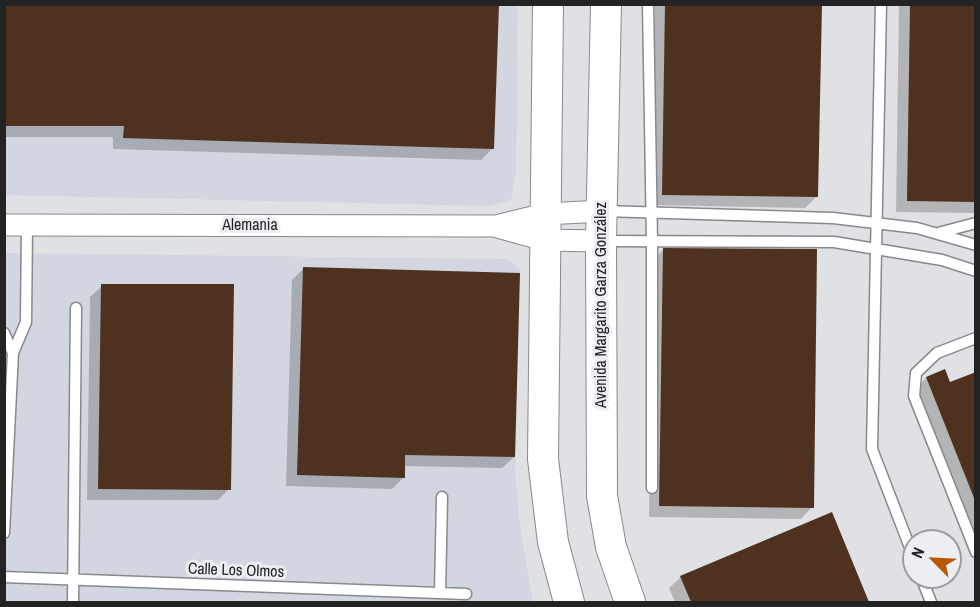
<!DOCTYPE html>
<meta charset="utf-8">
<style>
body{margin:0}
#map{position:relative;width:980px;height:607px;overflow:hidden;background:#e0e1e4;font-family:"Archivo Narrow",sans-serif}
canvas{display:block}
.frame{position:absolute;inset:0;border:6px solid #232324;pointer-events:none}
.north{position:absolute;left:902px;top:529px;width:60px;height:60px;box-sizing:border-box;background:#edeef1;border:2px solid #9c9d9f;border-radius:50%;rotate:294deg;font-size:16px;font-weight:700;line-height:24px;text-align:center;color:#232324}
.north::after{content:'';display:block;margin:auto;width:21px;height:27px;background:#b75a01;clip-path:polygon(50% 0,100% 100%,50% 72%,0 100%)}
</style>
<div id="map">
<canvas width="980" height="607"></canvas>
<div class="frame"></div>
<div class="north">N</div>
</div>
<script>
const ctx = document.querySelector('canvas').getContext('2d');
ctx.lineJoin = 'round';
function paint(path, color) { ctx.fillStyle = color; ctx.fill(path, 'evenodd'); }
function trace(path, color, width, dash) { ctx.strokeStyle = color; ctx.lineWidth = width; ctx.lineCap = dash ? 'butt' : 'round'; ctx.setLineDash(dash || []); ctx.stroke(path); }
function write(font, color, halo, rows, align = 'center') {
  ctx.font = font + ' "Archivo Narrow",sans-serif'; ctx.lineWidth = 6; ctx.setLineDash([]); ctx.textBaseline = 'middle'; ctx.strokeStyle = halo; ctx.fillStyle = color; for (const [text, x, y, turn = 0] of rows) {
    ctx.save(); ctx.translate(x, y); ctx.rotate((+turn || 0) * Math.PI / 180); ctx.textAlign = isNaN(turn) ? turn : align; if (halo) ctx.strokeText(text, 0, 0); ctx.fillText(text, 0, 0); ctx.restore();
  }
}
const built = new Path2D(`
 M5 5H518L516 171 511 200 487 206 5 195Z
 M5 253 508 259 520 269 515 471 521 534 533 602H5Z`);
const shadow = new Path2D(`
 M4 4 493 148 481 160 113 149V137H4Z
 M655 4H821L817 196 805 208 651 205Z
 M899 4H976V213L896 212Z
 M663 250 812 507 801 519 649 517 652 261Z
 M304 268 514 457 502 468 404 466 403 478 392 489 286 486 292 280Z
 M102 286 229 489 218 500H87L90 297Z
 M944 371 949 384 976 374V543L915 390 926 378Z
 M831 514 867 602H675L669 588 681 577Z`);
const building = new Path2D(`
 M4 4H499L494 149 123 138 124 126H4Z
 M665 4H822L818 197 662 195Z
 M910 4H976V202L907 201Z
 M663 248 817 249 814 508 659 506Z
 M303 267 520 273 515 457 405 455V478L297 475Z
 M101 284H234L231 490 98 489Z
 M945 369 950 382 976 372V503L926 377Z
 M832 512 869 602H691L680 576Z`);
const service = new Path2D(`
 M648 4 652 241V488
 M881 4 872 449 914 558
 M603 211 833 218 917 228 976 245
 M938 233 976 223
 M604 241 834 242 942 260 976 271
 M4 333 13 353
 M976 338 937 353 916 373 914 396 976 552
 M4 533 13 353 26 322 27 225
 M4 577 466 594
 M921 577 931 602
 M440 593 442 497
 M73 602 76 308`);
const minor = new Path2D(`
 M4 225 496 226 545 214 602 211
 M497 227 544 240 601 241`);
const secondary = new Path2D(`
 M548 4 543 459 553 542 569 602
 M606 4 601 241 602 496 611 547 630 602`);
const streetNames = [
 ["Alemania",250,226],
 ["Avenida Margarito Garza González",602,305,-90],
 ["Calle Los Olmos",236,571,2]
];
paint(built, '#d1d6e0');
paint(shadow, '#0003');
paint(building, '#4e311f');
trace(service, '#88898c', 13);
trace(minor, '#88898c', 23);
trace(secondary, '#88898c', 32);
trace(service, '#fff', 10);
trace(minor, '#fff', 21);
trace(secondary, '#fff', 30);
write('16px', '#232324', '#edeef1', streetNames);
</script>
